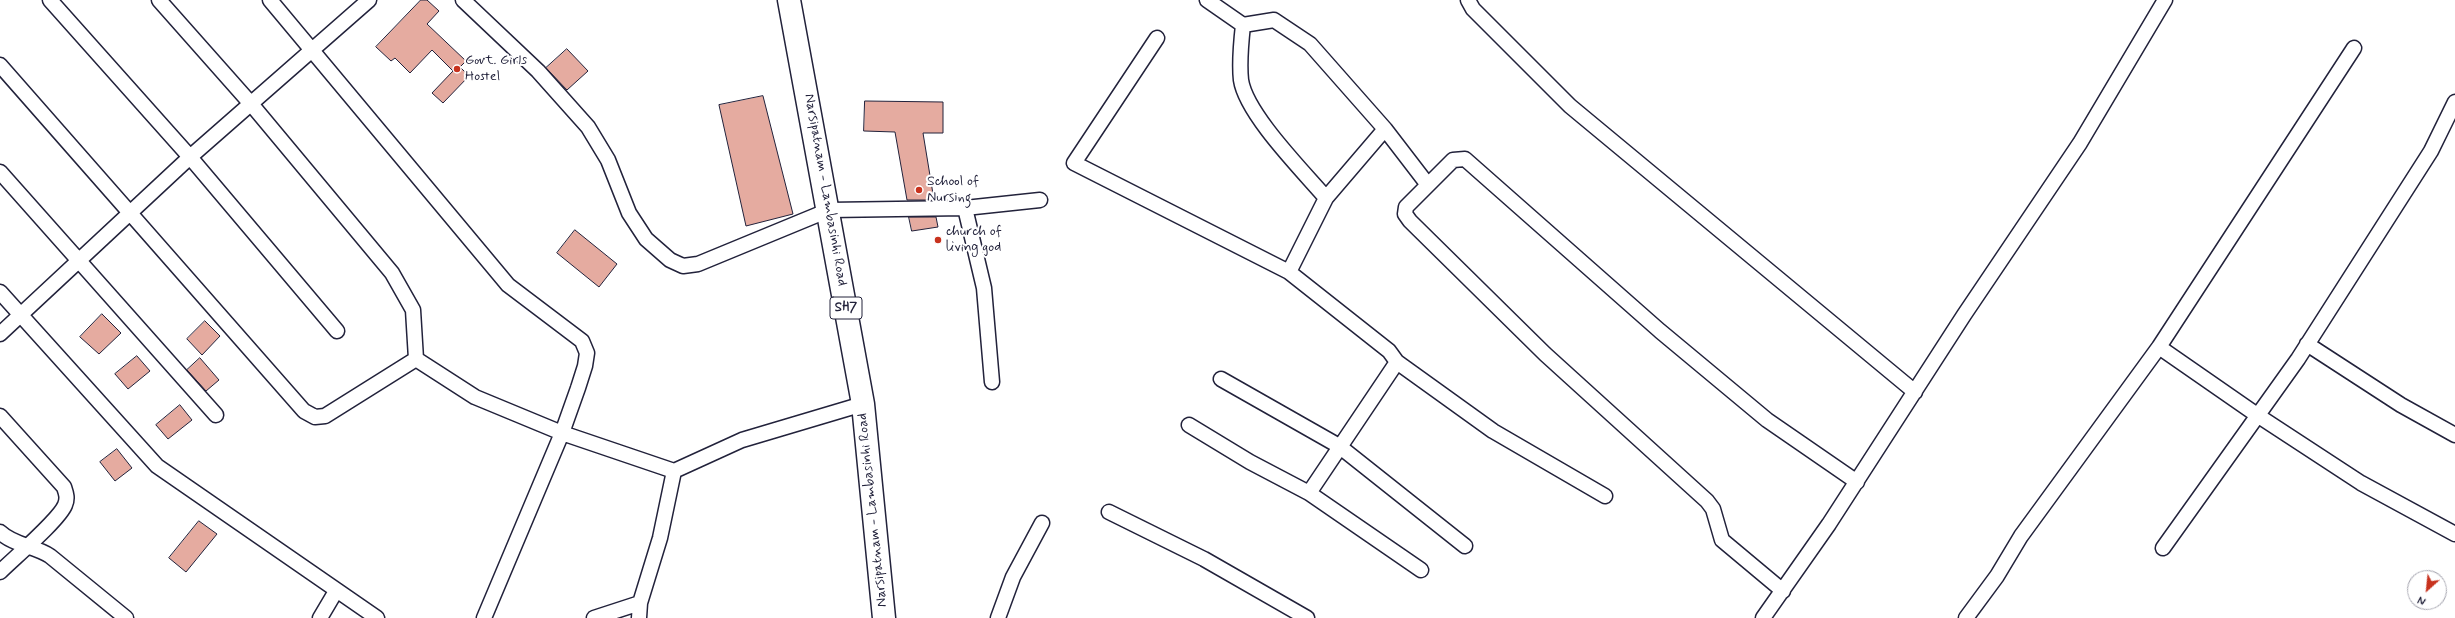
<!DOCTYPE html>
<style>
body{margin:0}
#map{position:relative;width:2455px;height:618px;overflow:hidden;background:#fff;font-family:Mynerve,sans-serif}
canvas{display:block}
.north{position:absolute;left:2407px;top:570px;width:40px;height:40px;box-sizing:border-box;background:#fff;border:1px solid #a7a7b1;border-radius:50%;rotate:207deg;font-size:11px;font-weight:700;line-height:16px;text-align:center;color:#22223b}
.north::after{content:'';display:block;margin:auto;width:14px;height:18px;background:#c8321e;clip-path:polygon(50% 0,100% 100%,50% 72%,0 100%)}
</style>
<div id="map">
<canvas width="2455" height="618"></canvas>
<div class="north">N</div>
</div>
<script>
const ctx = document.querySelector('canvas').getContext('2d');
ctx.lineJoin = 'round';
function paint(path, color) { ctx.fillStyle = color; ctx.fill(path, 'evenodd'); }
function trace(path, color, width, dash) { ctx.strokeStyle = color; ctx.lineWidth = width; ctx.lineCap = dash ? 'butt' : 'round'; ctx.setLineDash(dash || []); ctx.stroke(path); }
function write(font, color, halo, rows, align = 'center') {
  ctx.font = font + ' Mynerve,sans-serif'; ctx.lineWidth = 4; ctx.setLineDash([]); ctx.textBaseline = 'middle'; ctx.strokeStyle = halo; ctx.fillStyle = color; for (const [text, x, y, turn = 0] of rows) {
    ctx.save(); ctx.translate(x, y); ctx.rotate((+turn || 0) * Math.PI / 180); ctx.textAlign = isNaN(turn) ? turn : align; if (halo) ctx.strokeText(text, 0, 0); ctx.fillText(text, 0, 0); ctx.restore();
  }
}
const building = new Path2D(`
 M421 0H427L439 11 427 24 466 61 460 67 469 76 443 103 432 93 453 71 432 50 410 73 395 58 391 61 376 47Z
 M567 49 588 71 567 90 546 68Z
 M763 96 793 214 746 226 719 105Z
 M865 101 943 102V133H923L934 200H907L895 132 864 131Z
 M909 217H936L938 227 912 231Z
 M575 230 617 264 599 287 557 253Z
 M102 314 121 333 99 354 80 337Z
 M205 321 220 336 202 355 187 339Z
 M137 356 150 371 128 389 115 374Z
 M200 358 219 380 206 391 187 370Z
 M180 405 192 420 168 439 156 425Z
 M117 449 132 468 115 481 100 462Z
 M199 521 217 534 186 572 169 558Z`);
const street = new Path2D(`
 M50 0 190 157 337 331
 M159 0 252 105 392 273 413 310 416 359
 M270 0 508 285 582 341 587 353 585 366 578 388 562 433 484 618
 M463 0 538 71 588 127 608 160 629 213 646 239 670 260 683 266 698 264 829 210 965 208 1040 200
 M1207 0 1243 25 1274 20 1310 44 1385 129 1428 185
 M1468 0 1473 9 1570 106 1915 392
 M1243 25C1241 43 1239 62 1241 80 1246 114 1303 171 1326 198
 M1157 38 1074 163 1289 272 1389 351 1397 362 1493 431 1605 496
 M0 65 304 411 315 417 325 416 416 359
 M0 172 216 415
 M965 208 984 288 992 382
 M1289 272 1326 198 1385 129
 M0 292 157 466 377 618
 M0 334 190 157 369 0
 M2307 344 2401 405 2455 435
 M2159 347 2257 415 2361 483 2455 534
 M416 359 475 397 562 433 674 471
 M1221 379 1339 446 1465 546
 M0 416 64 487C66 493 68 498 65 505 59 520 14 558 0 572
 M1189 425 1250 462 1309 493 1421 570
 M1309 493 1397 362
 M1109 512 1204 559 1307 618
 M0 532C13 545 35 546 50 556L126 618
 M2163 548 2298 359 2431 151 2455 102
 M1783 591 1722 540 1713 509 1707 501 1545 354 1410 221 1405 214 1406 207 1453 160 1465 159 1660 331 1767 420 1857 482
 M320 618 336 591
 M594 618 640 603 660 538 674 471 742 440 863 404
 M639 618 640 603
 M998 618 1013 577 1042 523
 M1763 618 1829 524 1964 315 2080 143 2165 0
 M1966 618 1997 576 2021 536 2159 347 2354 48`);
const primary = new Path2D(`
 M789 0 863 404 884 618`);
const markers = [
 [457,69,4,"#c8321e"],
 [919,190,4,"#c8321e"],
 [938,240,4,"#c8321e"]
];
const shields = [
 [846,308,32]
];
const shieldNames = [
 ["SH7",846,308]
];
const poiNames = [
 ["Govt. Girls",465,61],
 ["Hostel",465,77],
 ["School of",927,182],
 ["Nursing",927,198],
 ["church of",946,232],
 ["living god",946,248]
];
const streetNames = [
 ["Narsipatnam - Lambasinhi Road",825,190,80],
 ["Narsipatnam - Lambasinhi Road",873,510,-96]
];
paint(building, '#e5aba0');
trace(building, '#22223b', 1);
trace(street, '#22223b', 17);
trace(primary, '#22223b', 25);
trace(street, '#fff', 14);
trace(primary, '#fff', 22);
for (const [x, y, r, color] of markers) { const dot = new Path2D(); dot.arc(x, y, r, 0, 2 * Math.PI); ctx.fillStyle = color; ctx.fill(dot); trace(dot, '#fff', 1.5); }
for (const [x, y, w] of shields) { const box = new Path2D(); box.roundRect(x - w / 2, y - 11, w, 22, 3); ctx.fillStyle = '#fff'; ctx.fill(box); trace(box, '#22223b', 1); }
write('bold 13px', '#22223b', null, shieldNames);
write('14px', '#22223b', '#fff', poiNames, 'left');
write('14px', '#22223b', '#fff', streetNames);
</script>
